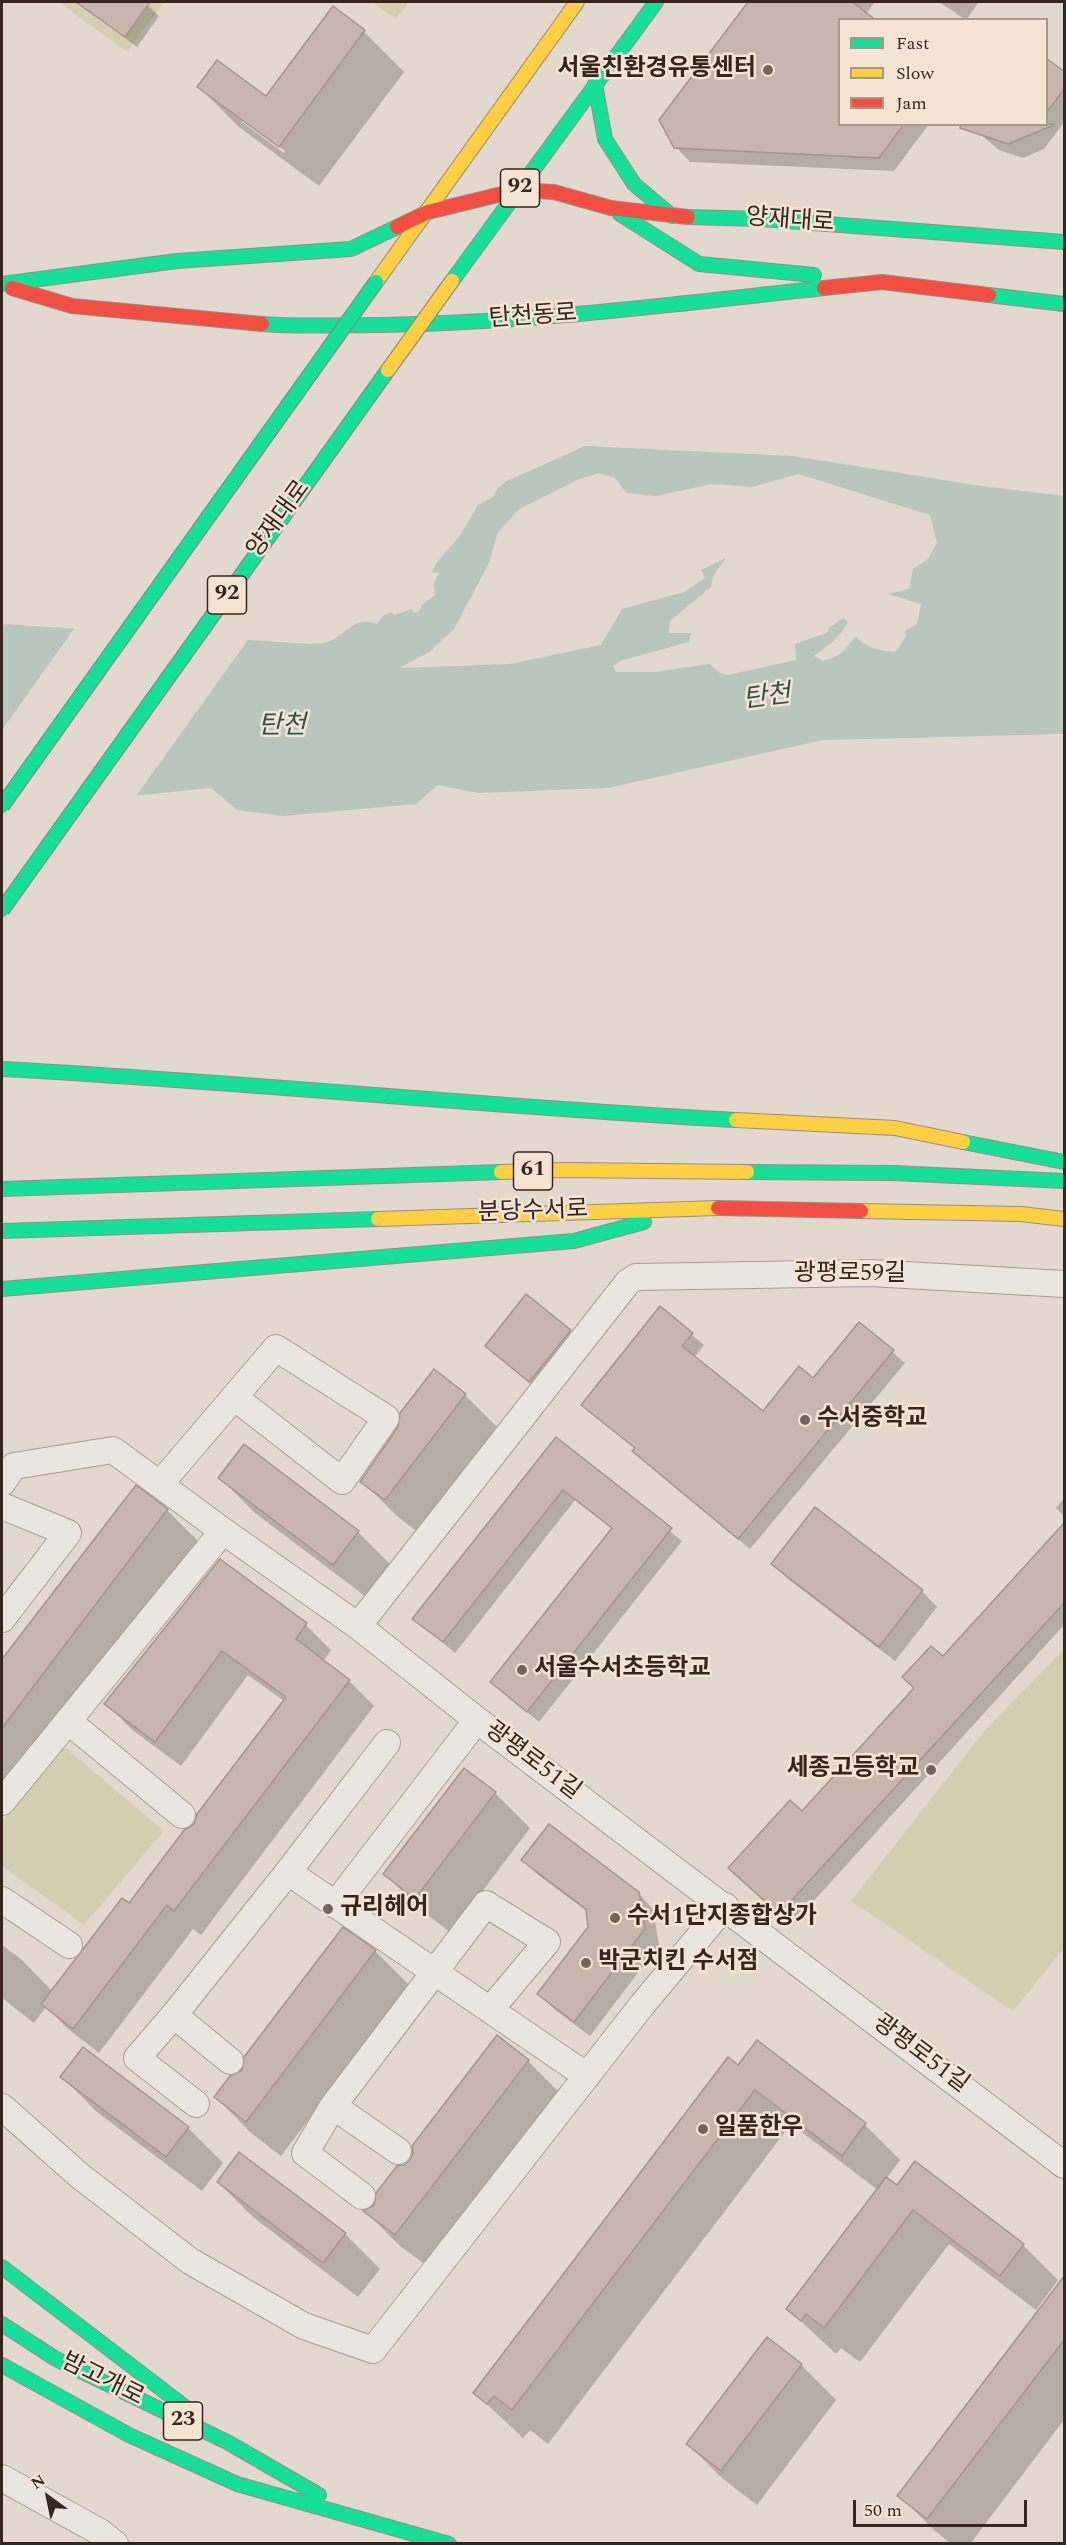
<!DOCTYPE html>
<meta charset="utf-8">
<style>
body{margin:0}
#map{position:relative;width:1066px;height:2545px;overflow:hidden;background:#e3d8cd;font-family:Spectral,serif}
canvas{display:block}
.frame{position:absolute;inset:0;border:3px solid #36261f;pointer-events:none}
.legend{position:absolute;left:838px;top:18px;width:210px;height:108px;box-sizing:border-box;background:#f3e4d4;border:2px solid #a7988c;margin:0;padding:8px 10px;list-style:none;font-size:18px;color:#36261f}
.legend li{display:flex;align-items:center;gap:12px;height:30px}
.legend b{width:30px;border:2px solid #a7988c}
.north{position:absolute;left:18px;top:2467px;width:60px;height:60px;-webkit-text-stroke:4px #f3e4d4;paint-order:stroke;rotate:327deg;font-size:16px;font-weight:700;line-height:24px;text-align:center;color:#36261f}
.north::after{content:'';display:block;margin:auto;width:21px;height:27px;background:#36261f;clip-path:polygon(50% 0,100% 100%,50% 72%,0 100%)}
.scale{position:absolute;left:853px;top:2500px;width:174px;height:27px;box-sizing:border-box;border:3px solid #36261f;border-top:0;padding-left:8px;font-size:18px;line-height:21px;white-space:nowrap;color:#36261f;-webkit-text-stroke:4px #f3e4d4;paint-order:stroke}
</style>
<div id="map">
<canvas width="1066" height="2545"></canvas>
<div class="frame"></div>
<ul class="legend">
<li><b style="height:8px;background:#16e098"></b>Fast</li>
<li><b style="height:8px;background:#ffcf43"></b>Slow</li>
<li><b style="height:8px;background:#f24e42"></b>Jam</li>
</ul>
<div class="north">N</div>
<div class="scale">50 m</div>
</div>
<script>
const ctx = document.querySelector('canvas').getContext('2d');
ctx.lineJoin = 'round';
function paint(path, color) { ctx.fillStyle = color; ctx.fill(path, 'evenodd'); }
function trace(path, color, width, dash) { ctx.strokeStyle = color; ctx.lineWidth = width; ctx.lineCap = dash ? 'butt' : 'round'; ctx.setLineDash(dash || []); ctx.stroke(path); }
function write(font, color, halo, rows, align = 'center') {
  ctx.font = font + ' Spectral,"Noto Sans KR",serif'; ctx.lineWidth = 5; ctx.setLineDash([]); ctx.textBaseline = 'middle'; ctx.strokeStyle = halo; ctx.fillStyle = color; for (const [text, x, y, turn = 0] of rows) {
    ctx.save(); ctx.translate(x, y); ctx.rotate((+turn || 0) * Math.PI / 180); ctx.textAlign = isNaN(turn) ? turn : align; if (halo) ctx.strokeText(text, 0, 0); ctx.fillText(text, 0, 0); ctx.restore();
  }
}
const green = new Path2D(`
 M59 2H164L127 52Z
 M372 2H409L396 19Z
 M1064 1649V1948L1013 2011 851 1901 985 1730Z
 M61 1744 164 1831 84 1925 2 1866V1821Z`);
const water = new Path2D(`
 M585 446 793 456 981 486 1064 496V734L823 740 608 788 478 793 438 785 416 804 283 816 237 810 211 788 2 809V624L311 644C317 643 325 644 330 641 348 633 353 616 377 624L383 616 391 612 394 615 412 609 414 613 418 612 423 604 435 595 434 583 439 573 432 572 437 562 459 537 478 505 493 497 497 489 505 482ZM599 473 615 478 627 493 656 496 712 484 752 487 798 474 930 515 937 543 928 559 913 569 909 589 888 594 921 604 917 624 905 631 906 637 895 652C881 651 864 648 856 636 843 651 843 655 823 661L814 656C828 646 839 638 848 622L843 618 830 627 827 633 795 644 796 660 728 675 718 672 710 664 654 672H616L613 666 620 661 689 642 691 633H669L670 621 711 587 713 576 726 558 701 570 705 578 684 592 622 609 601 645 510 664 399 668 428 653 454 629 490 561 497 534 519 509 579 479Z`);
const pier = new Path2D(`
 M76 626 250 637 134 799 2 812V730Z`);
const shadow = new Path2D(`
 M77 2H144L159 16 137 47Z
 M749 2H875L866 14 840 20V124H929L894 171 690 162 676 147 661 120Z
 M939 2H979L966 20Z
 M333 8 364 32 404 72 319 186 239 127 199 87 266 98ZM242 118 285 151 284 153 242 122Z
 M1052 64 1064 74V122L1044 149 1023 158 999 150 968 124H1046V71Z
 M527 1297 585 1346 545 1396 487 1346Z
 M660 1309 704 1345 694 1358 764 1413 813 1380 859 1324 905 1363 750 1549 646 1463 634 1451 636 1449 583 1405Z
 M465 1395 500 1430 420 1534 397 1516 362 1481Z
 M556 1439 682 1541 539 1722 492 1682 613 1529 575 1500 455 1653 414 1618Z
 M220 1478 358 1532 393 1567 369 1599 255 1513Z
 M136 1487 167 1510 202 1545 2 1809V1662Z
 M1064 1498V1516L1056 1508Z
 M1064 1525V1625L792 1925 742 1879Z
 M220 1561 306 1625 331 1650 323 1662 349 1681 374 1706 201 1935 193 1929 99 2053 68 2029 46 2007 34 2023 2 1998V1945L21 1959 52 1991 129 1905 195 1825 284 1701 248 1675 181 1766 131 1729 106 1703Z
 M773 1564 922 1591 937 1607 895 1661 788 1579Z
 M464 1770 495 1793 530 1828 451 1933 420 1909 385 1874Z
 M523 1860 638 1893 653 1909 659 1945 590 2036 554 2009 539 1994 590 1927 588 1912 538 1875Z
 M343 1929 375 1951 410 1986 281 2156 250 2132 216 2097 243 2071Z
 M757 2043 865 2125 900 2160 886 2179 897 2187 1023 2245 1058 2280 1036 2310 949 2244 860 2362 841 2348 836 2354 788 2309 878 2190 791 2124 548 2444 530 2430 523 2438 475 2393Z
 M83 2049 188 2128 223 2163 202 2191 97 2112 62 2077Z
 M528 2061 563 2096 431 2269 400 2246 365 2211 375 2206 404 2166 411 2161 414 2153Z
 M218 2182 345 2234 380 2269 358 2297 253 2217Z
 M1064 2286V2420L970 2544H951L934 2530 899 2495Z
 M768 2339 801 2365 836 2400 757 2505 723 2479 688 2444Z`);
const building = new Path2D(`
 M76 2H150L125 37Z
 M748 2H852L876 20H840V124H904L879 158 674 148 659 120Z
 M333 6 365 30 279 147 197 87 217 60 266 96Z
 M1047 59 1065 72V88L1047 112Z
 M961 124H1054V125L1008 144 960 128Z
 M526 1294 571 1330 529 1382 485 1346Z
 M660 1306 693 1333 682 1346 763 1411 799 1366 813 1378 859 1322 894 1350 738 1539 632 1451 635 1448 581 1405Z
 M434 1369 466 1394 385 1500 360 1482 398 1427 400 1413Z
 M556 1437 672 1528 527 1712 490 1682 612 1528 563 1490 443 1642 412 1619Z
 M244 1444 359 1531 333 1565 218 1478Z
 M136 1485 168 1509 2 1728V1659Z
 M815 1507 923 1590 879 1647 771 1564Z
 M1065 1522V1602L779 1914 728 1868 790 1800 802 1811 914 1688 902 1677 931 1646 943 1656Z
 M220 1559 307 1623 296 1639 350 1680 174 1911 167 1905 73 2029 41 2004 122 1898 129 1903 185 1829 194 1824 197 1814 286 1697 222 1651 155 1742 104 1704Z
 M464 1768 496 1792 415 1899 383 1874Z
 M549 1824 639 1892 645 1929 574 2022 537 1994 588 1927 586 1909 521 1860Z
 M343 1927 376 1950 246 2122 214 2097 230 2076 242 2070 244 2057Z
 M497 2035 529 2060 395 2235 363 2211 374 2205 376 2193 397 2166 404 2165 410 2160 413 2153 412 2146Z
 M757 2040 866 2123 842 2156 755 2090 512 2410 494 2396 487 2404 473 2393 728 2057 738 2065Z
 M83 2047 189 2127 166 2157 60 2077Z
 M239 2152 346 2233 323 2263 217 2182Z
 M915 2161 1024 2244 1000 2276 913 2210 824 2328 806 2314 801 2321 786 2309 886 2177 897 2185Z
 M1065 2275V2339L927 2519 897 2496Z
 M767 2337 802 2364 721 2471 686 2444Z`);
const street = new Path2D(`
 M1064 1284 870 1273 636 1277 628 1282 358 1626 477 1720 1064 2165
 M2 1483 14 1466 113 1450 223 1531 358 1626
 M160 1484 276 1348 386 1418 342 1481 234 1397
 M2 1506 68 1533 2 1619
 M68 1721 182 1815
 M2 1802 223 1531
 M288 1872 587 2076
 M2 1900 69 1945
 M335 1905 477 1720
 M174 2015 137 2058 196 2104
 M230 2061 174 2015 288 1872 387 1743
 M333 2106 305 2153 362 2196
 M2 2107 80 2176 190 2261 304 2326 373 2350 642 2005 725 1906
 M398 2151 333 2106 486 1904 547 1942 490 2010
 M2 2478 100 2532 115 2544`);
const fast = new Path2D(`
 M595 84 605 139 634 184 672 216
 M620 214 699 264 814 275
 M688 217 761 219 1064 242
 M452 281 656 2
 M2 284 177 261 351 249 397 227
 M989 295 1064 304
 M262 324C301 327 340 325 380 325 529 323 676 304 824 288
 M2 1069C247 1082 491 1107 736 1120
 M963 1142 1064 1162
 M747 1172 893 1173 1064 1181
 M2 1189 501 1172
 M2 1231 378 1219
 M2 1289 574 1241 644 1222
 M2 2267 189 2410
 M2 2324 56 2359 229 2443 319 2495
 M2 2365 129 2435 237 2484 449 2544`);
const slow = new Path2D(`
 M376 282 577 2
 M736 1120 895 1128 963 1142
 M501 1172 566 1170 747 1172
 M861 1211 1021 1214 1064 1219
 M378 1219 718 1208`);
const jam = new Path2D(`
 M397 227 428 212 518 190 554 192 611 208 688 217
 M12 288 72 306 262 324
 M824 288 882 282 989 295
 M718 1208 861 1211`);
const fastBridge = new Path2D(`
 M2 806 376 282
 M2 910 388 370`);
const slowBridge = new Path2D(`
 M388 370 452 281`);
const markers = [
 [768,70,6,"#73645c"],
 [805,1420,6,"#73645c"],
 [522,1670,6,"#73645c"],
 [931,1770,6,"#73645c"],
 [328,1909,6,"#73645c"],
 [615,1918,6,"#73645c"],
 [586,1963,6,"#73645c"],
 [703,2129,6,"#73645c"]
];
const shields = [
 [520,188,39],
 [227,595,39],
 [533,1171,39],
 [183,2421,39]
];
const shieldNames = [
 ["92",520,188],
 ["92",227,595],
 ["61",533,1171],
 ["23",183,2421]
];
const poiNames = [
 ["서울친환경유통센터",756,70,"right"],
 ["수서중학교",817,1420],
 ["서울수서초등학교",534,1670],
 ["세종고등학교",919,1770,"right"],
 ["규리헤어",340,1909],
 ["수서1단지종합상가",627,1918],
 ["박군치킨 수서점",598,1963],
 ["일품한우",715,2129]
];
const streetNames = [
 ["양재대로",790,222,4],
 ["탄천동로",533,318,-4],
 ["양재대로",280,520,-54],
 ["분당수서로",533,1213,-2],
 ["광평로59길",850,1275],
 ["광평로51길",532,1762,37],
 ["광평로51길",920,2055,37],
 ["밤고개로",102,2381,26]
];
const waterNames = [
 ["탄천",767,699,-7],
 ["탄천",282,728]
];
paint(green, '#d4ceb1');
paint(water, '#b8c6bb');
paint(pier, '#e3d8cd');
paint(shadow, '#0003');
paint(building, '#c6b6ae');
trace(building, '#a3948d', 1.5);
trace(street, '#a89e96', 28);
trace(fast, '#988e86', 16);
trace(slow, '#988e86', 16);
trace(jam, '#988e86', 16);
trace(street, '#ebe5df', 26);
trace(fast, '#16e098', 14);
trace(slow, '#ffcf43', 14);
trace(jam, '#f24e42', 14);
trace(fastBridge, '#8e847d', 16, []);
trace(slowBridge, '#8e847d', 16, []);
trace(fastBridge, '#16e098', 14);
trace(slowBridge, '#ffcf43', 14);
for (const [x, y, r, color] of markers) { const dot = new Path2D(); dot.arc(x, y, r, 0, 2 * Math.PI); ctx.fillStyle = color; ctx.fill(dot); trace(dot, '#f3e4d4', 2); }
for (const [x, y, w] of shields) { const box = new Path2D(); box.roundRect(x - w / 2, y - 19, w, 38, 4.5); ctx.fillStyle = '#f3e4d4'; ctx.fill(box); trace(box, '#36261f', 1.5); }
write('bold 22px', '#36261f', null, shieldNames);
write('bold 24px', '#36261f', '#f3e4d4', poiNames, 'left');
write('24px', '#36261f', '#f3e4d4', streetNames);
write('italic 26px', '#2f554b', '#f3e4d4', waterNames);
</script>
